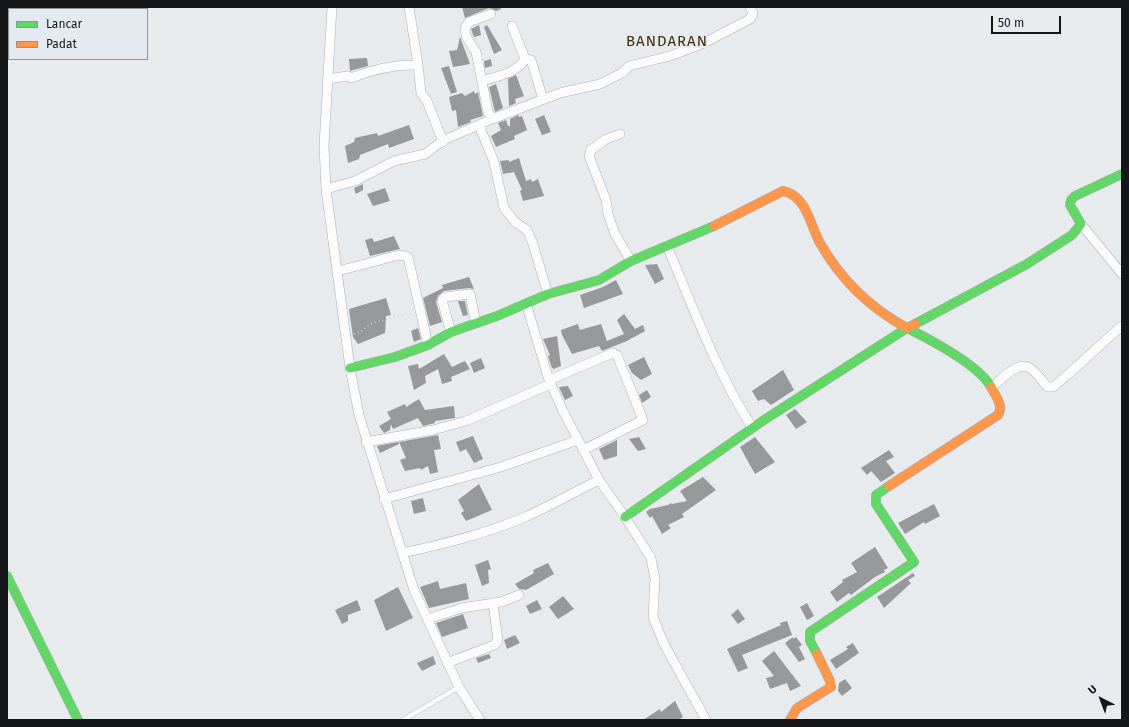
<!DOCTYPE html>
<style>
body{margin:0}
#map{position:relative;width:1129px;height:727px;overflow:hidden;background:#e8ebee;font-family:"Fira Sans",sans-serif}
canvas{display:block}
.frame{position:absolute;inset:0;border:8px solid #151619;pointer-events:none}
.legend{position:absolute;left:8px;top:8px;width:140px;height:52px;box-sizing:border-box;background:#e5eaf1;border:1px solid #92959b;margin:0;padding:5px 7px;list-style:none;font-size:12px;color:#151619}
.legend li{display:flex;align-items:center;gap:8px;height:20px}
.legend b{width:20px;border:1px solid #92959b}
.north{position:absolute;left:1081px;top:679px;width:40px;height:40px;-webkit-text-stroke:3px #e5eaf1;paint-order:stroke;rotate:318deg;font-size:11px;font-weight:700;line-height:16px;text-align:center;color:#151619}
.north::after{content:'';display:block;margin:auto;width:14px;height:18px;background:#151619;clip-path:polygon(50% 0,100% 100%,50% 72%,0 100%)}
.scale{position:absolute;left:991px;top:16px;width:70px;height:18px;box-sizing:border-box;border:2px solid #151619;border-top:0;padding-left:5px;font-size:12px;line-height:14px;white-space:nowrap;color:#151619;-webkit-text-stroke:3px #e5eaf1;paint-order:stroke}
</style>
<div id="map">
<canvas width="1129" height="727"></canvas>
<div class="frame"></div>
<ul class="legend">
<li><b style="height:5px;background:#63d668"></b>Lancar</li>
<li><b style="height:5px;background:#ff974d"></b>Padat</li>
</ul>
<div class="north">U</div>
<div class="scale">50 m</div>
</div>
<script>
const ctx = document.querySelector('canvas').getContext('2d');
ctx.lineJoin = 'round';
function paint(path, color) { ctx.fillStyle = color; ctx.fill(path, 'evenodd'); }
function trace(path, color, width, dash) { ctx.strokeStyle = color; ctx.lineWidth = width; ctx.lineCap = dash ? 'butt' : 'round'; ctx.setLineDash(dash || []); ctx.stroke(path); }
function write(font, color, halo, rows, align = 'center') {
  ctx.font = font + ' "Fira Sans",sans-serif'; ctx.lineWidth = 4; ctx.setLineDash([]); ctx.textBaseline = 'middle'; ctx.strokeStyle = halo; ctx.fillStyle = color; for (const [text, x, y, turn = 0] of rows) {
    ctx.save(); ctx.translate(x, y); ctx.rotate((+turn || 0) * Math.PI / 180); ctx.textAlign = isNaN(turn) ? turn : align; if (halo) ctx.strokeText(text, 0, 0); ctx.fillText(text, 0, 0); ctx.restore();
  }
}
const building = new Path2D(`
 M462 7H501V9L496 11 489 8 465 18Z
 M479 25 481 35 474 37 471 29Z
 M487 25 502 50 494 54 484 27Z
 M460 37 470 64 453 67 449 51 457 50Z
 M367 58 368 66 350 71 349 59Z
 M491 59 492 66 485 68 484 61Z
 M449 66 457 92 451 94 441 68Z
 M516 75 524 96 515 99 516 103 509 106 508 79Z
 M496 84 503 108 495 112 489 87Z
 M474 91 475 94 478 92 483 116 470 120 471 122 458 127 456 110 452 111 449 97 462 93 465 96Z
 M518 115 519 117 522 116 527 130 514 136 515 139 496 147 491 136 501 130 498 123 506 120 508 126H510V119Z
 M544 115 551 132 542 135 535 119Z
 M409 125 414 139 389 148 388 144 360 155 359 159 348 163 345 146 354 142 355 138 377 133 378 136Z
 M519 158 526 181 531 179 532 182 538 179 544 196 523 201 520 191 522 190 514 172 503 174 500 161 509 160V162Z
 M363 184V190L356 194 354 188Z
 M385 188 390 201 373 206 367 194Z
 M394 236 400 249 370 256 365 240 372 238 374 242Z
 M657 264 664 279 655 284 645 265Z
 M469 277 474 289 469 288 444 291 438 296 436 302 442 322 430 326 423 298 443 288 442 285Z
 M616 280 623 294 584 308 580 295 603 287Z
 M386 298 391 315 386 316 385 333 358 344 353 337 349 309Z
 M458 301H465L468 315 463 316Z
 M624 314 635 329 643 325 645 331 627 341 602 351 599 346 572 354 562 335 561 330 578 324 580 330 601 324 607 341 624 334 617 320Z
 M418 328 421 339 414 342 411 331Z
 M557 336 561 366 554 369 552 368 548 356 550 355 543 339Z
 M444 354 452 367 465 361 470 369 451 377 452 381 442 384 438 369 425 376 426 383 414 390 408 366 418 364 419 369Z
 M644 357 652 374 641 380 632 373 628 365Z
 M481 358 485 368 474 373 470 363Z
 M783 370 794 390 771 405 764 399 758 401 752 391Z
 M568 386 573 396 565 400 559 387Z
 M647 390 651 397 642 403 639 395Z
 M419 399 425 410 454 406 455 418 435 421V423L423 426 418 418 393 429 391 424 390 430 384 433 379 426 391 419 387 412 405 404 406 407Z
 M795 409 807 422 796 429 786 415Z
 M438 435 441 449 434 450 438 472 430 474 428 466 421 470 420 468 405 471 400 460 406 458 399 442Z
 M473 436 483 459 474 463 466 449 460 452 456 442Z
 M639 437 646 449 638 451 629 439Z
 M755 437 775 462 755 474 740 447Z
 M617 440V456L604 460 599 449Z
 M398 442 399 444 380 453 377 446Z
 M889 450 894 457 886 461 895 473 881 482 871 471 867 475 861 468Z
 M703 477 716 490 682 514 684 517 668 525 671 528 662 534 652 516 650 518 646 512 650 509 668 505 671 503 672 504 687 501 680 491Z
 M479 484 492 510 466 521 461 513 464 511 458 500Z
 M423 498 426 511 414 514 411 501Z
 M934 504 940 516 925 524 924 522 905 534 898 523Z
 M875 547 888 568 884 570 885 572 875 577 851 595 849 593 837 602 830 592 843 582 842 580 857 572 851 563Z
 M488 560 491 569 488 570 489 583 482 586 475 565Z
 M548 563 554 574 526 590 519 589 515 584 534 573 533 570Z
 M913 573 915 576 908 580 911 583 884 608 877 597Z
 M438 581 440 589 466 583 469 599 429 608 420 587Z
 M398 587 413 618 386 631 374 600Z
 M563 596 574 609 558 619 549 607Z
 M357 600 361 610 348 615V621L342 624 335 610Z
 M537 600 542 609 530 614 526 606Z
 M807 603 814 616 807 620 800 607Z
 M738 609 745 619 738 624 731 615Z
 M463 614 468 628 442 637 436 623Z
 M787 621 792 635 742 655 748 668 738 672 727 649 781 625 780 623Z
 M515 635 520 643 507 649 504 640Z
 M793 637V639L796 637 802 645 799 647 805 659 799 662 785 643Z
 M853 643 859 653 836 669 830 660 848 649 846 647Z
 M774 651 801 686 790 691 787 683 770 689 766 678 774 676 762 661Z
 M489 654 491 658 478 663 476 658Z
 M433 656 436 664 422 671 417 663Z
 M845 679 852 688 842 696 838 691 839 683Z
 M675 701 683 717 678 720H643L660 709 661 712Z`);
const path = new Path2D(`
 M354 334 360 332 372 323 412 313`);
const lane = new Path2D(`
 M403 720 459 687`);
const street = new Path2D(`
 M332 7 324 146 326 189 350 368 359 415 414 590 459 687 480 720
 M409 7 418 65
 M525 59 531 60 543 99
 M327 79 348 76 351 78C374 69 394 64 418 65L421 93 427 101 443 142
 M482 81C498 76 517 73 525 59L512 26
 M492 119 560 93 600 84 622 73 629 66 670 56 704 43 750 19 753 14 750 7
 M479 125 494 162 504 208 515 222 527 230 532 241 548 294
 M620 134 606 139 591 150 589 156 606 200 608 214 615 234 631 261
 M326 189 355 181 394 161 425 154 444 140 492 119 488 112 476 52 466 36 465 28 469 22 491 14
 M1081 224 1122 274
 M667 246C693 307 716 371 752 427
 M338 271 399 255 408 257 428 345
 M526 303 549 380 563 411 599 480 625 517 651 558 655 579 653 617 664 644 706 720
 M451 332 442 300 445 297 470 294 476 323
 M549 380 613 353 617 355 643 420 583 450
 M992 387C1001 380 1018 360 1030 368 1038 373 1042 382 1048 387H1053C1077 368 1098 346 1122 326
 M366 442 433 430 466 421 551 384
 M384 499 501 467 578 440
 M402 553C444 544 485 534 525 517 550 506 574 492 599 480
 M427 619 462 608 501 602 519 595
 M447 663 494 645 498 641 493 603`);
const fast = new Path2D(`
 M915 324 1027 264 1072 235 1081 224 1070 205 1071 200 1075 196 1122 174
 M350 368 395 357 428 345 451 332 497 316 548 294 599 280 631 261 714 226
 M625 517 764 420 907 328C931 340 979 365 991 387
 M7 576 78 720
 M817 654 810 641V632L914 562 876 504V495L889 486`);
const slow = new Path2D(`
 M714 226 783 191C807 196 810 225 820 243 841 280 870 308 907 328L915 324
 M889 486 998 415C1004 405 996 397 991 387
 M790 720 797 708 831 687 830 681 817 654`);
const quarterNames = [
 ["BANDARAN",667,42]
];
paint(building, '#96989a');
trace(lane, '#aeb0b3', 5.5);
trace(street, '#aeb0b3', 10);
trace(fast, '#aeb0b3', 10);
trace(slow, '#aeb0b3', 10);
trace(path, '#d2d3d4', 1.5, [1, 3]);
trace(lane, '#fcfcfc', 4.5);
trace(street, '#fcfcfc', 9);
trace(fast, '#63d668', 9);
trace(slow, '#ff974d', 9);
ctx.letterSpacing = '1px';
write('15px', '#402c04', '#e5eaf1', quarterNames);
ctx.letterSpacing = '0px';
</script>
